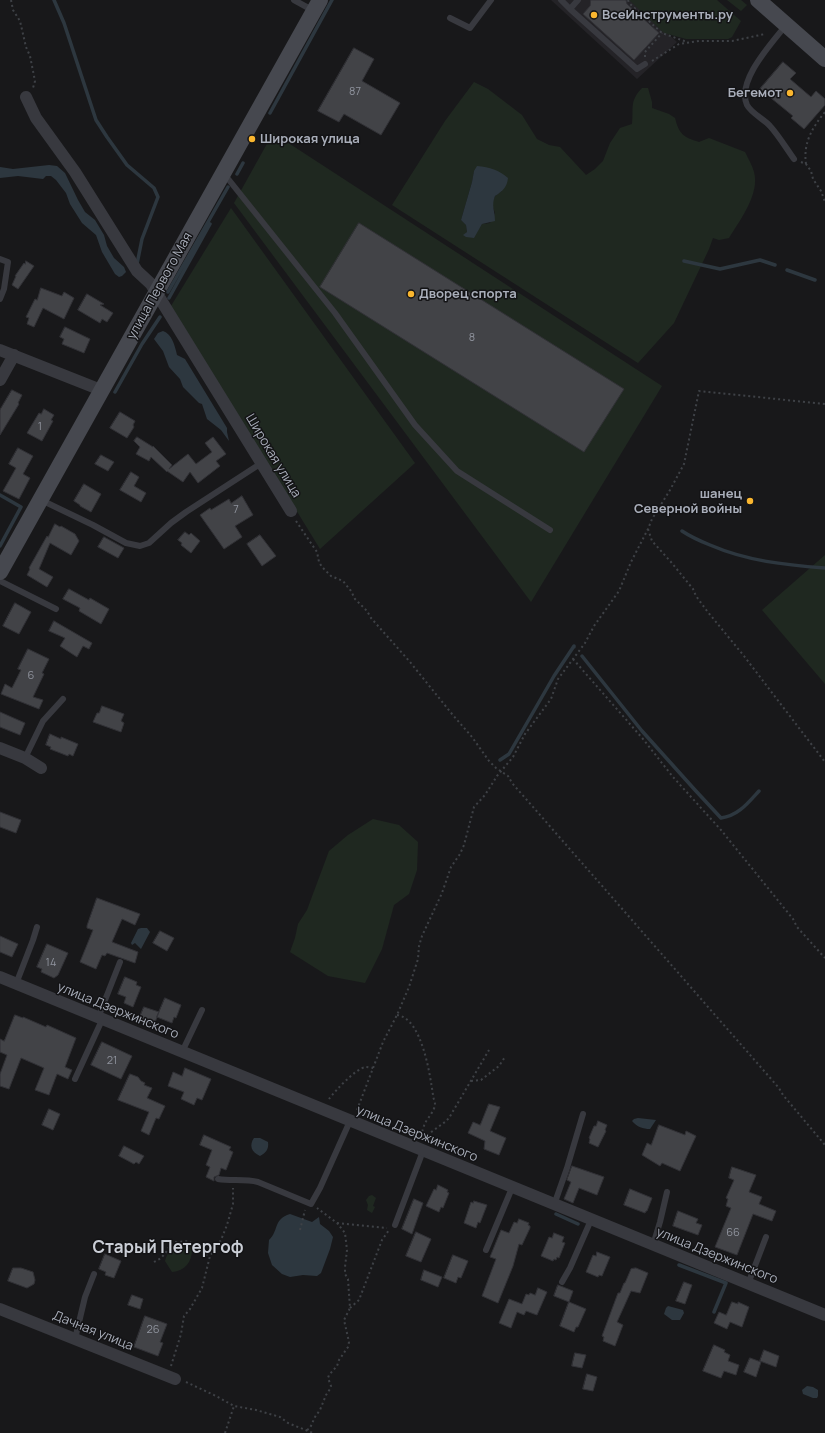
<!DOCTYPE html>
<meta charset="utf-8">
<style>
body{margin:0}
canvas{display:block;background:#18181a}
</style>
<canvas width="825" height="1433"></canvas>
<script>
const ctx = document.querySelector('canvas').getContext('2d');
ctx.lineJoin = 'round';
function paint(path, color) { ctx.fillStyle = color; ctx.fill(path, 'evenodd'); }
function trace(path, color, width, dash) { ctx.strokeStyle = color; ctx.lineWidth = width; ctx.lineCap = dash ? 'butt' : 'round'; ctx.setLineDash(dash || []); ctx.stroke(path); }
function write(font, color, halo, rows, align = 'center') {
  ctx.font = font + ' Manrope,sans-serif'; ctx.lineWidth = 3; ctx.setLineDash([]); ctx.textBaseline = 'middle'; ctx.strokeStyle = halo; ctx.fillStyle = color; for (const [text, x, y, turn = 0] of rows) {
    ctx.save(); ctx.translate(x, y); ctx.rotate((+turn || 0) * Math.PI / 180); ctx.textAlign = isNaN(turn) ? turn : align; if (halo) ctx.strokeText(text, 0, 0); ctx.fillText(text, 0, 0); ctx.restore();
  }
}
const built = new Path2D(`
 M551 0H631L677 42 637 79Z`);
const green = new Path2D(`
 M629 0H717L741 21 732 37 728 39H686L664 33Z
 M727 0H741L747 5 741 11Z
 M474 82 488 89 522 115 537 139 549 145 560 147 586 175 595 169 603 161 610 143 620 128 632 124C634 107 629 102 642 88H648L652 102V108L669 114 675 118C679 134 683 137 699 142L709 138 745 152C748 158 752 165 754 172 760 194 740 220 729 238L719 240 713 238 709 249 674 323 638 363 392 205 445 121ZM474 171 502 191 495 196 492 204 495 213 490 223 482 224 477 232 464 235 467 232 466 225 461 220 472 182Z
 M273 133 662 386 531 602 234 203Z
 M231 208 415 463 320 549 171 306Z
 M825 555V684L762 610Z
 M373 819 399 825 418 842 417 870 409 894 394 905 382 949 365 983 328 976 290 952 295 938 298 924 307 910 329 851 348 835Z
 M372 1195 376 1198 373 1206 375 1207 372 1213 367 1210 368 1205 366 1200 369 1196Z
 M183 1243 187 1244 192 1249C192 1262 185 1271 172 1272L165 1261C167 1252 174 1246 183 1243Z`);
const water = new Path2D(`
 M49 165 57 166 65 173 78 200 85 212 95 220 104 235 107 246 114 258 124 267 126 272 122 276 119 277 115 274 102 252 96 235 82 223 70 204 66 193 56 180 51 176H46L43 179 18 176 0 178V167L13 169Z
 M477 166C490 167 499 170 508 178 507 187 503 191 495 196 491 206 495 210 495 221L482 224 474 238 466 237 463 235 467 232 466 225 461 220 472 182 474 171Z
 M163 331C172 334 175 346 177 355L185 359 227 428V432L229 441 221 430 207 419 202 404 199 403 183 387 180 379 169 367 163 351 154 339 158 333Z
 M141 928H147L150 932 141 949 135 943 132 945 131 943 138 929Z
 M638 1118 656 1120 650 1129C643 1129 637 1127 632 1121L634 1119Z
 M254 1138H260L268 1142C269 1149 266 1153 260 1156 251 1152 249 1145 254 1138Z
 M290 1214 312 1222 319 1217 320 1224 329 1231 333 1237 330 1249 321 1273 317 1276 303 1275 290 1277 282 1274 272 1265 268 1253 269 1240C279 1231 273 1219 290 1214Z
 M668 1306 683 1310 684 1313 680 1320H672L664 1314 666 1308Z
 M807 1386 813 1387 818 1390V1396L817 1398H813L803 1394 802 1390Z`);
const stream = new Path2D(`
 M54 0 64 23 96 120 107 137 127 165 154 188 158 197 142 239 137 264
 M270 113 332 0
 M237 174 243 163
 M684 261 720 269 760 260 775 265
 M787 270 815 280
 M168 292 228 187
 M169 298 210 224
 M115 392 142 344 160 317
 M0 495 21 507 0 546
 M682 531C691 537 700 541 710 545 747 561 785 565 825 568
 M582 656 642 731 695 790 721 818C738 816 748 803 759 791
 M500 760 509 754 554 676 574 646V647
 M556 1214 578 1224
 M679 1265 726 1283 714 1312`);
const building = new Path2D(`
 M591 0H626L627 4 659 33 634 60 583 14 590 6Z
 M354 48 374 59 362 81 400 103 381 135 344 114 339 122 318 111Z
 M783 62 796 73 790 79 811 97 816 91 825 99V105L804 129 791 118 793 116 760 89Z
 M359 223 624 389 584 452 320 287Z
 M26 261 34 266 18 289 12 285 16 276H15L24 263 25 264Z
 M41 288 62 296 64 292 74 298 64 319 43 308 34 327 27 324 29 318 26 317 35 299 37 300Z
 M87 294 104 304 100 305 113 313 107 322 102 319 100 323 78 310Z
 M65 327 90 339 84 353 62 344 64 339 60 337Z
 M12 390 22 395 18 403 19 404 0 435V410Z
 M44 409 54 415 51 420 53 421 42 441 27 433 39 413 41 414Z
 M120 412 135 421 133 425 134 427 127 438 110 428Z
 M137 437 153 447V446L172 465 169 469 188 454 196 464 212 452 205 443 213 437 226 454 216 461 220 466 198 483 190 472 183 482 167 471V472L151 457 149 461 136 454 140 447 134 441Z
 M18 448 33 456 23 474 30 478 19 499 3 491 16 468 9 464Z
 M101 455 114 462 108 471 95 464Z
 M131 472 139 477 134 486 146 493 141 502 120 490Z
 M84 484 101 494 91 512 80 506V505L74 501Z
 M242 496 253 515 235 526 242 537 224 549 200 515 210 508 211 510 229 499 231 503Z
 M55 524 60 527 61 526 75 534 79 541 71 555 50 543 39 569 53 577 47 587 27 575 30 569 29 568 47 536 48 537Z
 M185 532 189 535 191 533 200 541 191 553 181 545 182 543 178 540Z
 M260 535 276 556 262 566 247 544Z
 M104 537 124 548 118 558 98 547Z
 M69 589 89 600 90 598 109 609 101 624 79 611 80 608 63 599Z
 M15 603 31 612 19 634 3 626Z
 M54 621 92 643 89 649 83 646 77 657 60 646 65 638 49 631Z
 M28 649 49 659 42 673 44 674 33 697 43 700 39 709 1 694 5 684 12 688 21 670 18 669Z
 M102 706 124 714 121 721 124 723 121 732 93 722 97 713H99Z
 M0 712 25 723 20 735 0 727Z
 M50 734 61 739V737L78 744 73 756 69 754 68 756 50 749 51 747 46 745Z
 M0 812 21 820 16 833 0 827Z
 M97 898 140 914 135 925 122 919 112 942 138 952 135 963 107 953 105 956 102 955 96 969 80 962 93 930 87 928V926Z
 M160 931 174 938 167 951 153 943Z
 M0 936 18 944 12 957 0 952Z
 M47 944 68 953 58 975 54 978 41 972 42 969 37 967Z
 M125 977 137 982 136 985 141 987 133 1007 124 1003 126 997 118 994Z
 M165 998 181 1005 176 1018 174 1017 172 1023 157 1017Z
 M144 1007 159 1012 154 1025 139 1019Z
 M15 1015 23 1018V1017L46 1027 47 1025 76 1038 65 1067 72 1070 68 1079 57 1074 49 1095 35 1090 44 1068 21 1058 9 1089 0 1086V1074L7 1055 0 1052V1039L4 1041Z
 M102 1042 132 1056 121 1079 91 1065Z
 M185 1068 211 1079 202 1100 197 1098 194 1105 181 1099 184 1092 168 1086 173 1072 182 1076Z
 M130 1074 138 1077 141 1081 145 1083 144 1085 152 1088 147 1098 165 1106 159 1119 156 1118 149 1135 141 1131 149 1112 118 1100Z
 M489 1104 500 1107 490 1131 506 1138 499 1155 484 1149 485 1141 468 1133 473 1122 480 1125Z
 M49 1109 60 1114 53 1130 42 1125Z
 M598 1121 607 1125 605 1130 606 1131 598 1147 589 1143 590 1139 589 1138 594 1126H596Z
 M659 1125 685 1135 686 1131 696 1136 680 1171 662 1163 660 1166 642 1155 647 1143 651 1145Z
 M204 1135 231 1147 229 1150 233 1152 226 1170 221 1168 219 1175 214 1177V1181L206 1177 210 1167 206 1165 212 1150 200 1145Z
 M124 1146 144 1156 139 1164 136 1162 134 1164 119 1156Z
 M572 1166 604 1177 597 1195 579 1188 573 1203 564 1199 571 1182 567 1180Z
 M732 1167 756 1175 749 1192 762 1197 759 1204 776 1211 772 1221 753 1214 737 1255 715 1247 731 1208 726 1206 728 1199 726 1198 734 1180 729 1178Z
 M438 1185 448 1190 447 1192 449 1193 443 1208 441 1207 439 1212 426 1206 434 1189 436 1190Z
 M630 1189 652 1198 647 1211H646L645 1213 624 1205Z
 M414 1199 423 1203 412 1234 402 1229Z
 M474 1201 487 1205 480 1223 478 1222 476 1228 464 1223 471 1202 473 1203Z
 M678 1211 698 1219 696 1223 702 1225 698 1235 673 1226Z
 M519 1219 529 1223 528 1225 530 1226V1228L522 1245 519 1244 513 1266 498 1303 482 1296 496 1259 490 1257 501 1230 509 1233 514 1222 517 1223Z
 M416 1232 431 1239 421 1262 406 1256Z
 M554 1233 564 1237 562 1242 565 1243 559 1258 557 1257 556 1260 554 1259 553 1261 541 1256 549 1237 552 1238Z
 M597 1252 610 1257 602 1276 599 1275 598 1277 586 1272 593 1255 596 1256Z
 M105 1254 121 1261 114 1278 105 1275 106 1272 99 1269Z
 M453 1255 468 1261 461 1278 458 1277 456 1283 444 1278Z
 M13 1268H21L33 1272 35 1280 34 1284 27 1288 8 1281Z
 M636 1268 648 1273 640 1293 631 1291 617 1322 623 1325 615 1346 603 1341 604 1337 602 1336 618 1293H620L624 1283H625L631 1269Z
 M424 1270 442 1277 438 1287 421 1280Z
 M684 1282 692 1285 685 1304 676 1301Z
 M558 1285 573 1291 569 1302 554 1296Z
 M538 1288 547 1292 537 1315 526 1311 524 1315 517 1312 511 1328 499 1323 509 1299 522 1304 526 1294 529 1295 530 1293 535 1295Z
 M132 1295 143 1299 140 1309 128 1305Z
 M569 1302 586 1309 578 1327H576L574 1332 560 1326Z
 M732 1302 738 1304V1302L749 1307 742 1327 730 1322 727 1329 714 1323 719 1312 726 1315Z
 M145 1316 167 1324 160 1342 163 1343 158 1356 134 1347Z
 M714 1345 725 1350 724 1352 730 1355 728 1361 739 1365 736 1375 724 1371 721 1378 703 1371Z
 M764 1350 779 1356 776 1367 760 1361Z
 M575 1353 586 1355 582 1368 572 1366Z
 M750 1358 761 1362 756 1377 744 1372Z
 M587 1374 597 1377 593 1391 583 1389Z`);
const path = new Path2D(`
 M11 0 13 10 20 21 26 47 30 56 35 81 33 88
 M628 0 629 3 662 33 687 42
 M645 57V52L662 33
 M652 61 679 44 699 41H732L765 34
 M801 162 806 164 811 171 813 179 821 191 825 202
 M806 164C803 143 812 128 825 112
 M296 521 317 552 319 562 322 567 331 576 343 581 351 591 355 599 367 611 371 618 410 662 452 714 472 737 489 761 496 768 508 776 512 783 779 1088 783 1095 825 1145
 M648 529 652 541 671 562 693 589 696 596 707 611 744 656 825 762
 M573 659 643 739 673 777 721 830 793 919 797 927 825 958
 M397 1015C422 1018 430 1075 433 1095 433 1098 435 1101 435 1104 435 1110 428 1118 425 1123 423 1128 422 1133 420 1138
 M471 1081 481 1080 499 1066 505 1057
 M329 1099C335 1091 356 1068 366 1067 368 1067 371 1068 373 1068
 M357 1110 383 1042 397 1015 409 987 418 959 419 946 422 936 442 893 451 867 460 854 464 845 474 807 485 795 497 776 513 757 525 734 551 699 558 679 585 643 594 626 619 591 631 562 648 529 652 519 670 490 684 464 699 391 825 404
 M423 1138 445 1122 449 1118 489 1050
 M337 1223 387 1228
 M300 1230 305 1210
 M154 1262 161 1258 167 1251 170 1245 176 1242 189 1241 205 1254 210 1256
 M350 1308 359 1300 382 1240 389 1230
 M171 1366 181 1334 184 1316 190 1309 202 1288 210 1256 221 1240 227 1225 233 1204V1188
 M186 1382 216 1396 234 1406 256 1410 280 1417 288 1423 313 1433
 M307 1430 310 1428 315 1417 320 1410 326 1395 330 1389 331 1386 328 1378 329 1375 337 1366 339 1360 348 1347 349 1342 344 1320 350 1308 348 1279 345 1274V1267L347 1250 345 1233 337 1223 317 1208
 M225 1433 234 1406`);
const lane = new Path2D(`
 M294 0 314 11
 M561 0 570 9 578 0
 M570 9 637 69 645 64
 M450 18 470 28 491 0
 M786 25C772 43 736 81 747 105 751 113 765 120 770 126 779 136 786 148 794 159
 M225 175 335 313 415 425 457 471 550 530
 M0 259 8 262 4 289 0 299
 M41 500 93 525 126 543 140 546 149 543 171 523 186 512 260 464
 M0 581 56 609
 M25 758 43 721 63 699
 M16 984 33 940 37 927
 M98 1018 120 962
 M182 1052 202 1010
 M75 1079 102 1020
 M218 1179C231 1181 245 1179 258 1182L311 1204 320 1188 350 1121
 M554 1205 567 1168 583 1114
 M395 1225 423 1151
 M653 1245 660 1222 667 1192
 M486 1250 512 1188
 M562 1282 570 1268 591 1220
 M748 1284 766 1237
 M75 1339 85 1297 94 1274`);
const street = new Path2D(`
 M26 97 36 118 75 172 137 271 151 284 291 511
 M0 350 101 390
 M0 380 14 355
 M0 748 25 758 41 768
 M0 977 825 1315
 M0 1309 175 1379`);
const secondary = new Path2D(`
 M758 0 825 59
 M0 572 320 0`);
const markers = [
 [594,15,4,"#fab62f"],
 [790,93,4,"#fab62f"],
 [252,139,4,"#fab62f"],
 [411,294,4,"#fab62f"],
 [750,501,4,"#fab62f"]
];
const numberNames = [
 ["87",355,92],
 ["8",472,338],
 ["1",40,427],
 ["7",236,510],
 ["6",31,676],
 ["14",51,963],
 ["21",112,1061],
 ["66",733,1233],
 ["26",153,1330]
];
const poiNames = [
 ["ВсеИнструменты.ру",602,15],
 ["Бегемот",782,93,"right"],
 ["Широкая улица",260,139],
 ["Дворец спорта",419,294],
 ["шанец",742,494,"right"],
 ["Северной войны",742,509,"right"]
];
const streetNames = [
 ["улица Первого Мая",160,286,-61],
 ["Широкая улица",273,456,59],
 ["улица Дзержинского",118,1011,22],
 ["улица Дзержинского",417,1134,22],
 ["улица Дзержинского",717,1256,22],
 ["Дачная улица",93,1331,22]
];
const districtNames = [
 ["Старый Петергоф",168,1248]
];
paint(built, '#242327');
paint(green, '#1f2820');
paint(water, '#2d373f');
trace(stream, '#2d373f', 3.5);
paint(building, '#424347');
trace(building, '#313136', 1);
trace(path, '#3e4146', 2, [2, 3]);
trace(lane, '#38393f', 6);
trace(street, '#38393f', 12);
trace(secondary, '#46484f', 16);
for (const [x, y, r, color] of markers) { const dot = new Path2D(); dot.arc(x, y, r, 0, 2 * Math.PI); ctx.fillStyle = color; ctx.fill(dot); trace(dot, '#131315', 1.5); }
write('11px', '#8f939d', null, numberNames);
write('bold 13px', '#a9aeba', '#131315', poiNames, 'left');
write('13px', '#a9aeba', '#131315', streetNames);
write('bold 17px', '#caced6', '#131315', districtNames);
</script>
